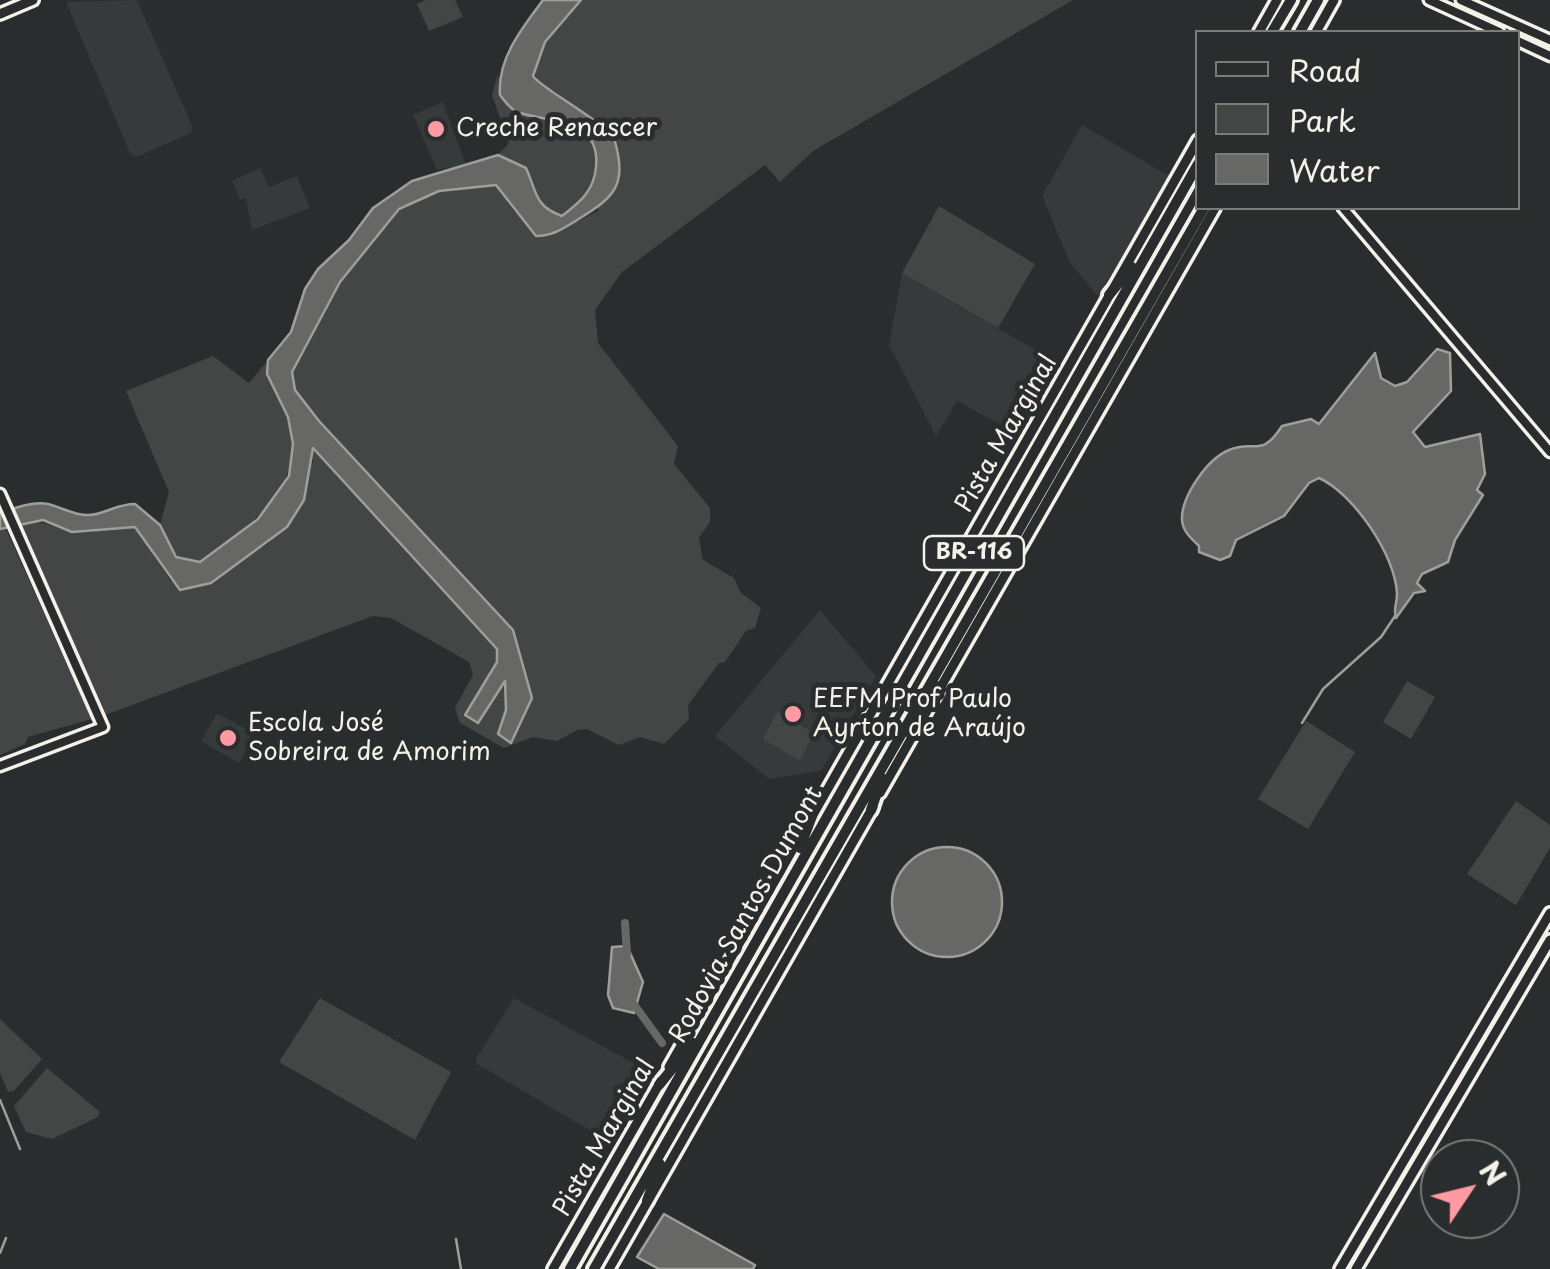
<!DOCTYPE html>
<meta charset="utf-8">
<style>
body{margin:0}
#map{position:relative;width:1550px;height:1269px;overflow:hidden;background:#2a2d2e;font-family:"Playpen Sans",sans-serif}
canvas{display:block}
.legend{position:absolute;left:1195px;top:30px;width:325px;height:180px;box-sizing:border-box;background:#2a2d2e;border:2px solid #7b7b78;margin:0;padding:12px 18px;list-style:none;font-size:30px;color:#f4f1e8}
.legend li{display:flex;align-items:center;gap:20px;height:50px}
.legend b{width:50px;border:2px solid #7b7b78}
.north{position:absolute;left:1420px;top:1139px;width:100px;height:100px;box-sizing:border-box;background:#2a2d2e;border:2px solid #7b7b78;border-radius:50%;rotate:55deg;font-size:28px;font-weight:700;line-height:40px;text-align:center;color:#f4f1e8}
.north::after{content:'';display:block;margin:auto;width:35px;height:45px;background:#ff9aa2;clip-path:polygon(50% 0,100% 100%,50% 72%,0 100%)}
</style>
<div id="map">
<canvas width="1550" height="1269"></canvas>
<ul class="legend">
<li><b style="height:12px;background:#2a2d2e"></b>Road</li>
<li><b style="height:28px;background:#444645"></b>Park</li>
<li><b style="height:28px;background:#676866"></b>Water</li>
</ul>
<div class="north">N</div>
</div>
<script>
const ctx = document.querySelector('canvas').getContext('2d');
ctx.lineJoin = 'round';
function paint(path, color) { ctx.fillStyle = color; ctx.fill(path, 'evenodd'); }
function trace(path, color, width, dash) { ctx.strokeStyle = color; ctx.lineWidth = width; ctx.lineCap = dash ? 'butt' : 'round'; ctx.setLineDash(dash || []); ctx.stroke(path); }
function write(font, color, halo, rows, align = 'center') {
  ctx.font = font + ' "Playpen Sans",sans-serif'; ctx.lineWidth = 10; ctx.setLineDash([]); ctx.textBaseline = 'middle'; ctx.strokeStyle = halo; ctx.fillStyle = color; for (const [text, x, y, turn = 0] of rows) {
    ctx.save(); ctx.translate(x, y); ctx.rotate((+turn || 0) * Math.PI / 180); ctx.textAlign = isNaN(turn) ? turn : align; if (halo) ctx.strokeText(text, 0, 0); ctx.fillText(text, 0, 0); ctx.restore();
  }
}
const built = new Path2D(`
 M137 0 193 128 191 133 136 157 130 153 66 2Z
 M443 102 466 165 437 170 413 115Z
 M1082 125 1169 176 1100 299 1070 263 1042 196Z
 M260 168 269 187 297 176 310 208 252 230 246 198 240 200 232 181Z
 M902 273 1065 367 1023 437 957 401 936 436 889 345Z
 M820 610 876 676 821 771 769 779 715 736Z
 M217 713 255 734 239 763 201 741Z
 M514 998 652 1073 617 1140 610 1142 477 1064 476 1059Z`);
const green = new Path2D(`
 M426 0H455L463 17 429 31 417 4Z
 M581 0H1073L813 151 780 182 765 165 622 272 595 310 598 343 678 446 674 464 710 508V522L699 538 703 560 734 578 741 593 761 608 755 628 746 631 725 662 719 663 688 705 689 719 664 744 640 737 619 745 587 729 577 730 557 741 533 737 504 748 460 723 455 708 473 675 469 662 391 618 373 616 105 715 20 523C41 519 48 526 68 531 89 535 113 527 134 527L171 581 211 583 246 555 268 544 313 462 312 446 497 649V662L466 715 478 722 506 680V710L498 734 511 742 513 630 319 421 295 390 291 372 340 282 399 209 439 191 496 185 514 211 549 236 598 211 605 128 553 90 540 87 533 70 545 42Z
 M498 74 500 95C504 100 511 109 517 112 546 124 602 114 596 167 594 192 580 202 561 216L541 207 526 168 498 155 509 143 492 95Z
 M939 206 1035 264 998 328 902 273Z
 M213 356 249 383 268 360C266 383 282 398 289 419 309 488 248 526 201 562L176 557 160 525 169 492 126 391Z
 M5 527 92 719 28 737 25 744 0 755V530Z
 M1407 681 1435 697 1411 739 1383 722Z
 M777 712 814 733 800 761 763 739Z
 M1306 721 1355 752 1308 829 1258 799Z
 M1516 801 1550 825V848L1516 905 1467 874Z
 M320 998 451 1072 415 1140 279 1062Z
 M0 1019 42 1059 14 1091 8 1092 0 1073Z
 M47 1068 100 1112 98 1117 52 1139 26 1132 14 1106Z`);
const water = new Path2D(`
 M543 0H581L545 42 533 76C538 86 598 118 614 138 629 189 612 198 574 222 561 230 551 236 536 236L496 185 439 191 399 209 340 282 292 372 295 390 319 421 513 630 532 698 511 743 498 734 506 710 505 681 478 723 465 715 497 662V649L313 448 304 500 287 527 211 583 180 590 135 527 72 532 43 520 0 529V513C14 508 34 501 48 504 64 508 78 518 96 514 110 511 119 504 135 504L160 525 176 557 200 562 258 519 289 476 293 444 288 417 267 374 268 360 291 332 305 289 318 269 349 240 373 208 412 181 498 155 526 168C537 192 534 206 562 216 580 202 594 191 596 167 601 116 547 123 517 112 510 109 504 100 500 95 497 59 522 28 543 0Z
 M1437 349 1450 353 1451 391 1413 432 1425 447 1480 434 1485 474 1477 490 1483 495 1455 540 1448 562 1422 574 1417 583 1425 591 1414 593 1396 618C1393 609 1397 604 1397 594 1396 556 1353 493 1319 478L1309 483 1284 516 1236 540 1230 556 1220 560 1199 552V546C1191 538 1183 532 1182 520 1181 497 1207 459 1229 450 1254 439 1261 459 1282 426L1311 419 1319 424 1375 353 1381 378 1395 386 1407 382Z
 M892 902a55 55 0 1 1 110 0a55 55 0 1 1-110 0Z
 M627 946 643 982 634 1013 613 1008 608 995 612 947Z
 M664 1214 755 1265 753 1269H659L637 1257Z`);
const stream = new Path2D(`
 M1302 723 1323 689 1381 637 1395 616
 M0 1100 20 1149
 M456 1239 461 1269
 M0 1253 6 1238`);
const canal = new Path2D(`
 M625 923 627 954
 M633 1003 662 1043`);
const secondary = new Path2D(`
 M1429 0 1499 32
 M1461 0 1550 40
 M1518 41 1550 56
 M1343 208 1550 452
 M0 494 103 727 0 766`);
const primary = new Path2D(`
 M0 14 33 0
 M1259 32 1277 0
 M1316 32 1334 0
 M880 793 1215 208
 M810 820 1198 140
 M669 1067 802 833
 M553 1269 661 1081
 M609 1269 873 807
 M1340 1269 1550 913
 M1356 1269 1550 940`);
const highway = new Path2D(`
 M1272 32 1291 0
 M1300 32 1318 0
 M1109 295 1132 267
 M871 810 882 778
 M800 848 812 816
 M659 1085 693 1043
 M647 1201 660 1164
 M570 1269 1198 164
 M594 1269 1204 208`);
const markers = [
 [436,129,10,"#ff9aa2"],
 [793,714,10,"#ff9aa2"],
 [228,738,10,"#ff9aa2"]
];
const shields = [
 [974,553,100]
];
const shieldNames = [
 ["BR-116",974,553]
];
const poiNames = [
 ["Creche Renascer",456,129],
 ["EEFM Prof Paulo",813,700],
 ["Ayrton de Araújo",813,729],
 ["Escola José",248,724],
 ["Sobreira de Amorim",248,753]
];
const streetNames = [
 ["Pista Marginal",1007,434,-60],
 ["Rodovia Santos Dumont",747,915,-61],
 ["Pista Marginal",605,1138,-60]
];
paint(built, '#373a3a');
paint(green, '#444645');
paint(water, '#676866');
trace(water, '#9f9f9a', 2.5);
trace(stream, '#9f9f9a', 2.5);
trace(canal, '#676866', 8);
trace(secondary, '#f4f1e8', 15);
trace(primary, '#f4f1e8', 16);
trace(highway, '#f4f1e8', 18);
trace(secondary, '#2a2d2e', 8);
trace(primary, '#2a2d2e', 9);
trace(highway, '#2a2d2e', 10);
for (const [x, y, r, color] of markers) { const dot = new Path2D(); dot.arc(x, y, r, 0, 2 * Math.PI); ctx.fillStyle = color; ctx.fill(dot); trace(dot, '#2a2d2e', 4); }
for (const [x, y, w] of shields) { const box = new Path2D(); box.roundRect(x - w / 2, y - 17, w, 34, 8); ctx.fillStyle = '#2a2d2e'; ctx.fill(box); trace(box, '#f4f1e8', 2.5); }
write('bold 22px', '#f4f1e8', null, shieldNames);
write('25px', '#f4f1e8', '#2a2d2e', poiNames, 'left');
write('25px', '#f4f1e8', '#2a2d2e', streetNames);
</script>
